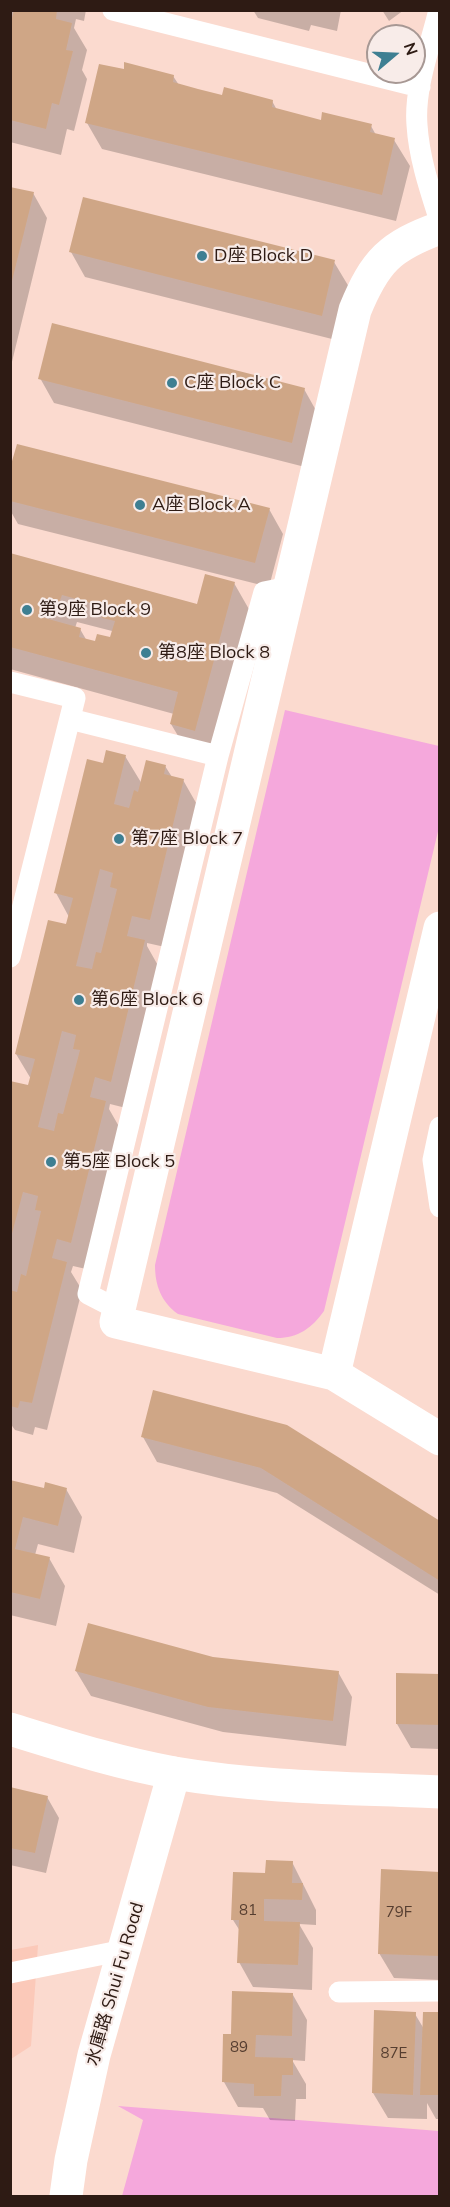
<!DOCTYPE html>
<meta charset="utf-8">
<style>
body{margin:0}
#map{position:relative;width:450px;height:2207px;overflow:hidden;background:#fbdacf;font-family:Mulish,sans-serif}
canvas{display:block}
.frame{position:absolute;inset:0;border:12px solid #2e1b14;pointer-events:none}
.north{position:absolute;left:366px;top:24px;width:60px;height:60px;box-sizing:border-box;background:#f8ece9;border:2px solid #a79894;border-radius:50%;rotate:71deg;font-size:16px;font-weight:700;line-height:24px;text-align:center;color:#2e1b14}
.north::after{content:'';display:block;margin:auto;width:21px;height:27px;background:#3e7f92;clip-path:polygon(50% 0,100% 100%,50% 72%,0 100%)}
</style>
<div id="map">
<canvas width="450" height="2207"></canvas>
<div class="frame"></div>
<div class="north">N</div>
</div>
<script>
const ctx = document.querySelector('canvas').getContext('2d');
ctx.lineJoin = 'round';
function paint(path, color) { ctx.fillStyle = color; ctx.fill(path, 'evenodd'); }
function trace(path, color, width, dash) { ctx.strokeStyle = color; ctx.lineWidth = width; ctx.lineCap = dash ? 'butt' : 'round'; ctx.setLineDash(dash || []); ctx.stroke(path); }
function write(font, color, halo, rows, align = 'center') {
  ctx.font = font + ' Mulish,"Noto Sans SC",sans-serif'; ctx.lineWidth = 4.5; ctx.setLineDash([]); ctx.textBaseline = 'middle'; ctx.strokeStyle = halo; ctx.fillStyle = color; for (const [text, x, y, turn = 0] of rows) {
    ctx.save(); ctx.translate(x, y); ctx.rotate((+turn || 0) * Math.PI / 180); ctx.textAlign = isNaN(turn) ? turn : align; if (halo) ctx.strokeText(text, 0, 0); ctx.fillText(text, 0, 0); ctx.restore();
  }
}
const built = new Path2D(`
 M38 1945 31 2046 11 2059V1950Z`);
const green = new Path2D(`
 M285 710 439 746 440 823 324 1311C312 1328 298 1338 277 1338L178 1314C161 1302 155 1285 155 1265Z
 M118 2106 439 2131V2196H122L143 2120Z`);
const shadow = new Path2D(`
 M10 10H86L84 21 76 19 74 28 87 50 82 70 87 79 74 131 67 129 61 155 10 142 12 26Z
 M253 10H341L337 31 311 25 309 31 258 18Z
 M382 10H404L389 21Z
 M125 71 173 76 179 85 223 97 272 101 277 110 323 122 371 126 376 135 394 140 410 166 396 221 102 149 87 123Z
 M10 188 33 193 47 218 10 370Z
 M71 252 334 262 349 287 336 340 85 277Z
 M40 378 304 389 318 414 305 467 54 403Z
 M10 474 269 509 283 534 269 587 18 524 10 510Z
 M10 555 198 606 234 583 250 611 210 758 187 751 171 724 174 714 10 669ZM77 622 112 631 111 639 96 643 87 641 80 629 75 628Z
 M125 756 142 784 165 766 172 777 183 780 199 808 165 947 147 943V946L160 969 126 1108 110 1104 109 1109 121 1130 86 1269 73 1266 71 1272 82 1290 47 1430 35 1427 33 1435 15 1430 10 1423V1083L29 1087 31 1079 16 1054 69 917 56 893 104 765Z
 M154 1392 440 1523V1595L277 1493 157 1462 143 1437Z
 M10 1482 45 1490 66 1489 82 1517 74 1553 38 1544 35 1555 49 1558 65 1586 56 1626 10 1615Z
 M213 1658 338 1672 352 1697 346 1746 223 1732 91 1696 76 1671Z
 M440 1675V1749L411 1748 397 1724Z
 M10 1788 47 1797 59 1818 46 1873 10 1865Z
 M292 1862 316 1910V1925L299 1924 313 1948 312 1990 253 1987 239 1962 240 1931 233 1920 266 1874Z
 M440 1873V1980L394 1978 379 1953Z
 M293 1995 307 2020 305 2061 292 2060 306 2084V2099H296L295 2121 270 2120 263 2108 238 2107 224 2082 225 2036 232 2035Z
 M415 2014 424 2029 440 2014V2119H436L427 2103V2119L388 2118 373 2093Z`);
const building = new Path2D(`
 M14 10H57L56 19 72 23 66 50 73 51 59 105 52 103 46 129 10 120V26Z
 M124 62 174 75 173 82 198 89 222 95 224 87 273 100 272 107 321 120 322 112 372 124 370 132 395 138 382 195 85 123 99 64 124 69Z
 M10 187 34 192 11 285H10Z
 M83 197 335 260 322 316 69 252Z
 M52 323 305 388 292 443 38 379Z
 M17 444 270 508 255 563 10 501V468Z
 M10 553 197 604 205 574 235 582 195 731 170 724 178 692 10 647ZM62 595 105 607 102 618 115 621 110 637 97 634 95 641 79 637 81 628 41 617 47 600 59 603Z
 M106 750 126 755 114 804 129 808 134 790 138 792 146 760 166 765 164 774 184 779 150 920 132 916 127 936 145 940 111 1082 95 1077 90 1097 106 1101 71 1243 57 1239 52 1258 67 1262 32 1403 20 1401 18 1408 10 1406V1290L17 1292 21 1274 26 1276 41 1211 35 1210 38 1196 23 1192 10 1241V1081L28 1085 35 1059 15 1054 48 920 66 924 73 898 54 893 87 759 103 763ZM100 869 113 873 110 887 117 889 101 953 96 952 92 969 76 966ZM62 1031 76 1035 73 1049 80 1050 63 1114 58 1113 54 1131 38 1127Z
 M153 1390 287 1425 440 1521V1581L261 1468 141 1437Z
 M10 1480 44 1488 45 1482 67 1488 58 1526 23 1517 15 1549 50 1557 40 1599 10 1592Z
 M88 1623 213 1657 339 1671 333 1721 208 1707 75 1671Z
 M396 1673 440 1674V1725L396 1724Z
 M10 1787 48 1796 35 1853 10 1848Z
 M266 1860 293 1861 292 1883H303L302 1900 264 1899V1921L300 1922 298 1965 237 1963 239 1920H231L233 1872 265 1873Z
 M381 1869 440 1872V1956L378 1954Z
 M232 1991 293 1993 292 2036 256 2035 255 2057 293 2058V2075H282L281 2096H254V2084L222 2082 223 2034H231Z
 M374 2010 416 2012 413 2095 372 2093Z
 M423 2012H440V2095H420Z`);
const service = new Path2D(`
 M113 10 420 87
 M439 10C430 47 414 88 417 125 419 158 430 190 440 221
 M10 682 75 698 10 957
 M70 719 218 756
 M440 1127 433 1160 440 1207
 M119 1310 88 1294 218 756 264 592 289 587
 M10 1973 124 1950
 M339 1992 440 1991`);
const minor = new Path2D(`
 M440 228C390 246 375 261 355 310L116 1322 334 1374 440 928
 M334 1374 440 1439
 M66 2196 71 2160 94 2055 174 1773`);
const tertiary = new Path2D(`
 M10 1729C65 1746 118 1763 174 1773 262 1788 351 1788 440 1792`);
const markers = [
 [202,256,6,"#3e7f92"],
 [172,383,6,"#3e7f92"],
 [140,505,6,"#3e7f92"],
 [27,610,6,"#3e7f92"],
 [146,653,6,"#3e7f92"],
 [119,839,6,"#3e7f92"],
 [79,1000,6,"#3e7f92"],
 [51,1162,6,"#3e7f92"]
];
const numberNames = [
 ["81",248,1910],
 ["79F",399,1912],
 ["89",239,2047],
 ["87E",394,2053]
];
const poiNames = [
 ["D座 Block D",214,256],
 ["C座 Block C",184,383],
 ["A座 Block A",152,505],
 ["第9座 Block 9",39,610],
 ["第8座 Block 8",158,653],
 ["第7座 Block 7",131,839],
 ["第6座 Block 6",91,1000],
 ["第5座 Block 5",63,1162]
];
const streetNames = [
 ["水庫路 Shui Fu Road",115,1984,-74]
];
paint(built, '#fbc9b9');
paint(green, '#f5a8dc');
paint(shadow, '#0003');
paint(building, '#cfa686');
trace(service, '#fff', 21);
trace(minor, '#fff', 33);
trace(tertiary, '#fff', 33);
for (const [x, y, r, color] of markers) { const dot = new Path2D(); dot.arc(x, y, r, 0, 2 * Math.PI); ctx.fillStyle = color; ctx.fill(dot); trace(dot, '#f8ece9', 2); }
write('15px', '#563e30', null, numberNames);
write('18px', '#2e1b14', '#f8ece9', poiNames, 'left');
write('18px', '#2e1b14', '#f8ece9', streetNames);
</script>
